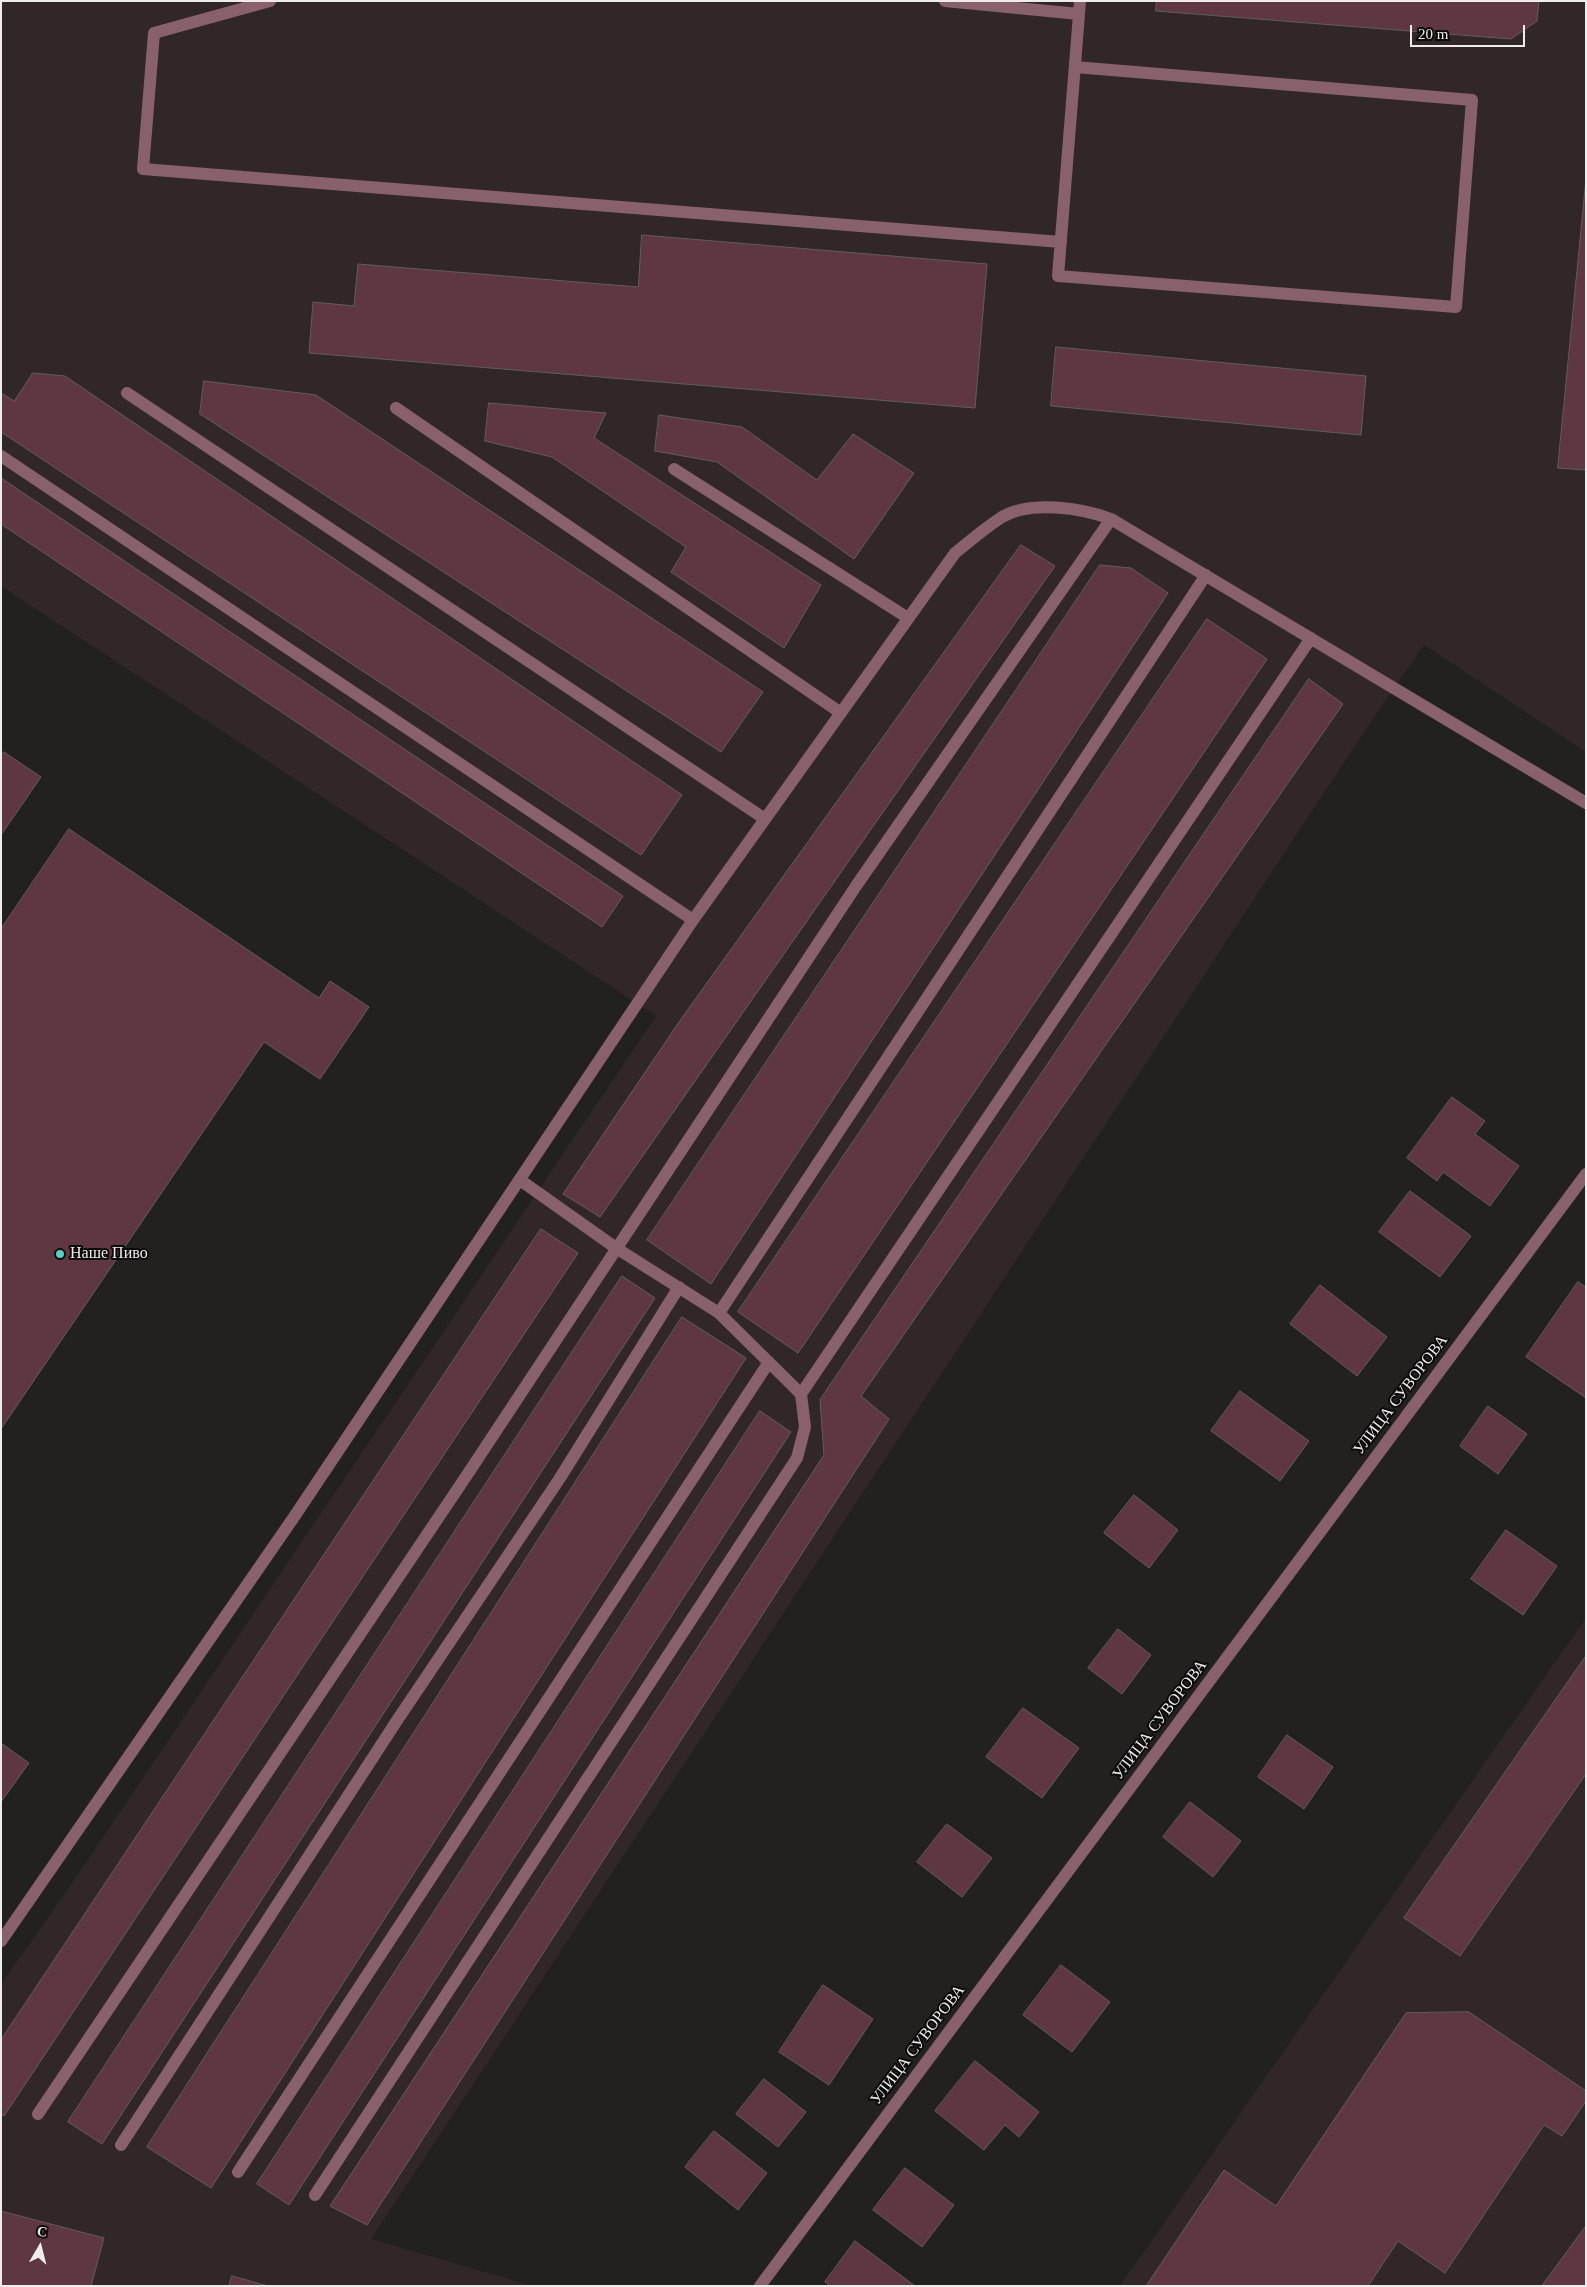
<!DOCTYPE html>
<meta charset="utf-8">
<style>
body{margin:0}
#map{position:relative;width:1587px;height:2287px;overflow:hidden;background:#232020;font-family:"Times New Roman",serif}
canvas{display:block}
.frame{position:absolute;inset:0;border:2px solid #eeecec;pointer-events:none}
.north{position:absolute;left:15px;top:2222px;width:50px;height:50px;-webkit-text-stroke:4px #0c0a0a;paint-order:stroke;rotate:8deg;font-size:14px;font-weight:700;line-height:20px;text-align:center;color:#eeecec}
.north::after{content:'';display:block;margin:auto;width:18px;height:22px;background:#eeecec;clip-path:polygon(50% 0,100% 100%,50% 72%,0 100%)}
.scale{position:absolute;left:1410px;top:25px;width:115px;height:22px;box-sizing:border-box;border:2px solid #eeecec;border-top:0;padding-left:6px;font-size:15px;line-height:18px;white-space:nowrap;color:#eeecec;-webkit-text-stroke:4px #0c0a0a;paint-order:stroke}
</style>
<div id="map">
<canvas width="1587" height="2287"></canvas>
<div class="frame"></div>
<div class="north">С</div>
<div class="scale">20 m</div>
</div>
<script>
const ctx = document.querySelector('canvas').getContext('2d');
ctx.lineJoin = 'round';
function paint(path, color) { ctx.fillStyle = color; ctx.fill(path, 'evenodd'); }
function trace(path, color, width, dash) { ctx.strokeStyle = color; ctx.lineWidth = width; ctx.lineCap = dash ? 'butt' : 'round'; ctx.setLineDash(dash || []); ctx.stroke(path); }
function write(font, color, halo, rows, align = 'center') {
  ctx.font = font + ' "Times New Roman",serif'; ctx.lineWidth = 4; ctx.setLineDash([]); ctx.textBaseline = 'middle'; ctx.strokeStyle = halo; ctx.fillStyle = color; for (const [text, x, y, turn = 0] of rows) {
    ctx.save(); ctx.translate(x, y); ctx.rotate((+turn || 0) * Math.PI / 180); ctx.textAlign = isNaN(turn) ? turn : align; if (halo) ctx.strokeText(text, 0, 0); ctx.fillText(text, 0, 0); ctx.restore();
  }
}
const built = new Path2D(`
 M1 1H1586V752L1424 645 1376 714 371 2239 533 2286H1V1984L60 1901 656 1016 1 586Z
 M1586 1618V2286H1120Z`);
const building = new Path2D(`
 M1157 1H1539L1537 21 1511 39 1156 11Z
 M1586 179V470L1558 468Z
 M642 235 987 264 975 408 309 353 313 302 354 306 358 264 638 287Z
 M1056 347 1366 376 1361 435 1051 406Z
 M33 373 65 376 682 795 641 855 1 432V393L14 401Z
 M204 381 316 395 763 692 721 752 200 414Z
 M489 403 606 413 594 438 821 585 784 648 671 572 686 547 552 457 485 441Z
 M659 415 742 427 817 480 853 434 914 473 854 559 717 462 655 451Z
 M1 478 623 896 602 927 1 524Z
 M1021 545 1055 566 600 1217 563 1194 679 1022Z
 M1100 565 1131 568 1168 593 711 1284 647 1240Z
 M1207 619 1267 659 798 1353 738 1312Z
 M1309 679 1343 704 861 1396 889 1419 367 2225 330 2206 824 1455 820 1400Z
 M4 752 41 777 1 835V756Z
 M69 829 319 998 330 981 369 1007 320 1079 264 1042 1 1429V929Z
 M1452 1097 1485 1121 1475 1134 1519 1166 1490 1206 1443 1172 1437 1181 1407 1158Z
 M1410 1191 1471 1236 1440 1277 1379 1232Z
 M541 1229 578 1253 4 2116 1 2114V2040Z
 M622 1276 655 1298 102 2144 68 2122Z
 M1578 1282 1586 1287V1398L1526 1357Z
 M1320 1285 1387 1337 1357 1376 1290 1324Z
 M682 1317 746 1358 211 2188 147 2147Z
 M1240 1391 1309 1441 1280 1481 1211 1431Z
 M1488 1406 1527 1434 1498 1474 1460 1446Z
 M760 1411 791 1432 289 2205 257 2184Z
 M1134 1495 1178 1530 1149 1568 1104 1533Z
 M1506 1530 1557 1566 1523 1615 1471 1579Z
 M1118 1629 1151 1655 1122 1694 1088 1668Z
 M1586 1656V1774L1460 1956 1404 1918Z
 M1023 1708 1079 1748 1042 1798 986 1757Z
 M1287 1735 1333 1767 1304 1809 1258 1777Z
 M1 1743 29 1763 1 1802Z
 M1190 1802 1241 1841 1213 1877 1163 1837Z
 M947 1824 992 1858 962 1897 917 1862Z
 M1061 1965 1110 2002 1072 2052 1023 2015Z
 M823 1985 873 2019 829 2085 779 2052Z
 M1469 2012 1586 2091V2101L1562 2136 1544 2125 1445 2273 1398 2241 1368 2286H1146L1224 2170 1276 2206 1406 2013Z
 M975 2061 1039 2112 1019 2137 1005 2125 984 2150 935 2111Z
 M764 2079 806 2112 778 2147 736 2114Z
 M714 2131 767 2173 738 2210 685 2167Z
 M905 2168 954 2205 922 2247 873 2210Z
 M1 2211 104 2238 91 2286H1Z
 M1586 2226V2286H1542Z
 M855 2241 915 2286H830L825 2282Z
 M232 2276 268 2286H229Z`);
const minor = new Path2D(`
 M270 1 154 33 143 169 1061 242
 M945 1 1079 14
 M1075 67 1472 100 1456 307 1058 276C1065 185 1073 93 1080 1
 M127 393 765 819
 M396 408 841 713
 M1 456 693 920
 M674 469 908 618
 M520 1180 616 1248 719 1313 1206 575
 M801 1394 1311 638
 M1 1941 294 1517 693 920 955 553C970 541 985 528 1002 517 1030 500 1082 508 1111 519L1586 803
 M38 2114 467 1475 856 886 1111 519
 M121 2145 396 1722 560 1478 679 1287
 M238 2172 769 1362
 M315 2195 797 1458 805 1427 801 1394 719 1313
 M760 2286 1586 1174`);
const markers = [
 [60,1254,5,"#58cec1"]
];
const poiNames = [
 ["Наше Пиво",70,1254]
];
const streetNames = [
 ["УЛИЦА СУВОРОВА",1401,1395,-53],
 ["УЛИЦА СУВОРОВА",1160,1720,-53],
 ["УЛИЦА СУВОРОВА",918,2045,-53]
];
paint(built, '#312729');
paint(building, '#5f3740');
trace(building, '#615d5d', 1);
trace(minor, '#89616a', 12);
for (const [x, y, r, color] of markers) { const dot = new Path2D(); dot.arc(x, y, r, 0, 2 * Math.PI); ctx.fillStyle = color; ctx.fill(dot); trace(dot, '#0c0a0a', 2); }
write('16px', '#eeecec', '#0c0a0a', poiNames, 'left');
write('16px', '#eeecec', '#0c0a0a', streetNames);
</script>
